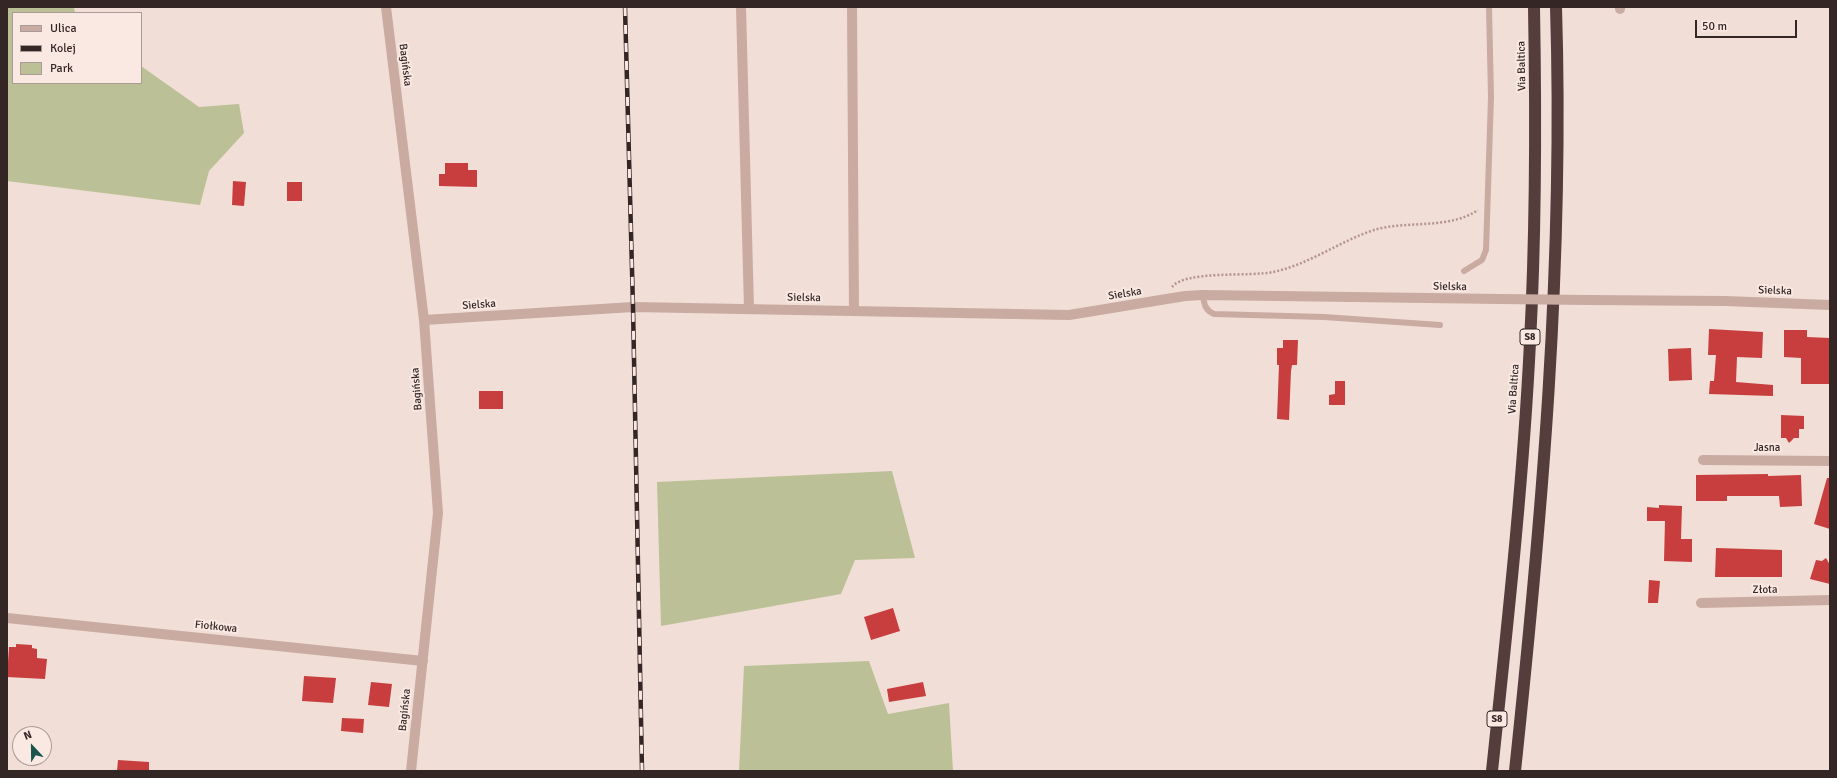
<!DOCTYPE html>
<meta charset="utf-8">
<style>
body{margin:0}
#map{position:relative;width:1837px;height:778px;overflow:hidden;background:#f1ded6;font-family:Signika,sans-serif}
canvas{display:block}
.frame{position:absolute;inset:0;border:8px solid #332625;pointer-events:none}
.legend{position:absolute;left:12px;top:12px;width:130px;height:72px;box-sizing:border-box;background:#f9e9e2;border:1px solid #aa9b96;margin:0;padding:5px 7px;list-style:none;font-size:12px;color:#332625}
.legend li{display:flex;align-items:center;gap:8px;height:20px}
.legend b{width:20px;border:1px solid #aa9b96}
.north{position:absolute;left:12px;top:726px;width:40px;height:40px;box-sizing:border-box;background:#f9e9e2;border:1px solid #aa9b96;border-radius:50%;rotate:338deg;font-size:11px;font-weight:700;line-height:16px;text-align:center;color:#332625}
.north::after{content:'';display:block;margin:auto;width:14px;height:18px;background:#1a554b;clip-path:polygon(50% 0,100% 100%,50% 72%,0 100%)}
.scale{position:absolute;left:1695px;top:20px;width:102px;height:18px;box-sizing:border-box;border:2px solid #332625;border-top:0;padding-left:5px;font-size:12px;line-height:14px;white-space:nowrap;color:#332625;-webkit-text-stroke:3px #f9e9e2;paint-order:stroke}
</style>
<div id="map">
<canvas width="1837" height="778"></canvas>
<div class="frame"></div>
<ul class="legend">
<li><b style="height:5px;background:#c9aba2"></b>Ulica</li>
<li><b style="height:5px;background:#332625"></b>Kolej</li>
<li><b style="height:11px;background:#bcc096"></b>Park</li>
</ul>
<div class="north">N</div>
<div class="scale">50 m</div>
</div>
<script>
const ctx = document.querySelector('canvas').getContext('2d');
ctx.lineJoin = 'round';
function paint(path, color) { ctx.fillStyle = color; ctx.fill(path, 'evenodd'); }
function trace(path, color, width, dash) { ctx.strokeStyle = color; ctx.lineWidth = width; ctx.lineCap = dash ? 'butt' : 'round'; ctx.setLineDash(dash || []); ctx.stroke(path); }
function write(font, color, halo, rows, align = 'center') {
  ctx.font = font + ' Signika,sans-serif'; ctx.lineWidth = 4; ctx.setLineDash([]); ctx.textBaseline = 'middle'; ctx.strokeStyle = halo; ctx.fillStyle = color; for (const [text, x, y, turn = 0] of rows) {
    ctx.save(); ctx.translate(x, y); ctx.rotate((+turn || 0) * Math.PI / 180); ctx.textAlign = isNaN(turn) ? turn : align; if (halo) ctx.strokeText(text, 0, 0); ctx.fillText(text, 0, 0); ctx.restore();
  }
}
const green = new Path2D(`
 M7 7H74L75 13H13V83H141V66L199 107 239 104 244 133 209 171 200 205 7 181Z
 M892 471 915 558 855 560 841 594 661 626 657 482Z
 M869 661 888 714 949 703 953 771H739L744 666Z`);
const building = new Path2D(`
 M445 163H468V170H477V187L439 186V174H445Z
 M233 181 246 182 244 206 232 205Z
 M287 182H302V201H287Z
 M1709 329 1763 332 1762 358 1737 357 1736 382 1773 385V396L1709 394 1710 381H1714L1716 355H1708Z
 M1784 330H1807V337L1830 338V384H1801V358L1784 357Z
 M1283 340H1298L1297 365H1292L1291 371 1289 420 1277 419 1279 365H1277V348H1283Z
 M1691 348 1692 380 1669 381 1668 349Z
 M1335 381H1345V405H1329V395L1335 394Z
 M479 391H503V409H479Z
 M1781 415 1804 416V429H1799V438H1794L1789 443 1786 438H1781Z
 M1768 474V476L1801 475 1802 506 1780 507 1779 496H1727V501H1696V475Z
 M1827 478H1830V529L1814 524Z
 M1659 505 1682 506 1681 539H1692V562L1664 561 1665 521H1647V507L1659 508Z
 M1716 548 1782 550V577H1715Z
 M1826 558 1830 565V584L1810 579 1816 560 1822 561Z
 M1649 580 1660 581 1658 603H1648Z
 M893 608 900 631 871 640 864 617Z
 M16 644 32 645V648L37 649V658L47 659 45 679 7 677 9 647H16Z
 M304 676 336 678 333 703 302 701Z
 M371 682 392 684 389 707 368 705Z
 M923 682 926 696 889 702 887 689Z
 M342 718 364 719 363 733 341 731Z
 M118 760 149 762V771H117Z`);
const path = new Path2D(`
 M1172 287C1185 270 1251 277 1273 272 1308 265 1340 241 1374 230 1408 220 1448 230 1478 210`);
const lane = new Path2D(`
 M1464 271 1482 260 1486 250 1491 97 1489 7
 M1203 295C1204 304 1205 310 1214 314L1324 317 1440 325`);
const street = new Path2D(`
 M386 7 424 320 438 513 411 771
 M741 7 749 309
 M852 7 854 311
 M1620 7V9
 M1588 300 1725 301 1830 305
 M424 320 633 307 1069 315 1185 296 1203 295 1501 299
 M1703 460 1830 461
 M1701 603 1830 600
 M7 618 423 661`);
const highway = new Path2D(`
 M1492 771C1507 628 1523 485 1530 342 1536 230 1536 119 1534 7
 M1515 771C1542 516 1564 263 1556 7`);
const rail = new Path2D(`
 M625 7 633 307 642 771`);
const streetBridge = new Path2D(`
 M1501 299 1588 300`);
const shields = [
 [1530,337,20],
 [1497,719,20]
];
const shieldNames = [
 ["S8",1530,337],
 ["S8",1497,719]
];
const streetNames = [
 ["Bagińska",405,65,83],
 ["Via Baltica",1522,66,-91],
 ["Sielska",1450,287,1],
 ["Sielska",1775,291,2],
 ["Sielska",1125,294,-9],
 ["Sielska",804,298,1],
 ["Sielska",479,305,-4],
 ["Bagińska",417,389,-94],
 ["Via Baltica",1514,389,-86],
 ["Jasna",1767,448],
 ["Złota",1765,590,-1],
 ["Fiołkowa",216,627,6],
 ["Bagińska",405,710,-84]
];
paint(green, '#bcc096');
paint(building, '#c83d3d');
trace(path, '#b4948d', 2.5, [2, 2]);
trace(lane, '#c9aba2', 6);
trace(street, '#c9aba2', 10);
trace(highway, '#543d3b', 12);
trace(rail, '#332625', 4.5);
trace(rail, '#f9e9e2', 3, [9]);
trace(streetBridge, '#c9aba2', 10);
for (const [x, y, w] of shields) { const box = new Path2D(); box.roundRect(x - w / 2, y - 8, w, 16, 3); ctx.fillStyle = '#f9e9e2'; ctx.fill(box); trace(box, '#332625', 1); }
write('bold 10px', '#332625', null, shieldNames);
write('11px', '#332625', '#f9e9e2', streetNames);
</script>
